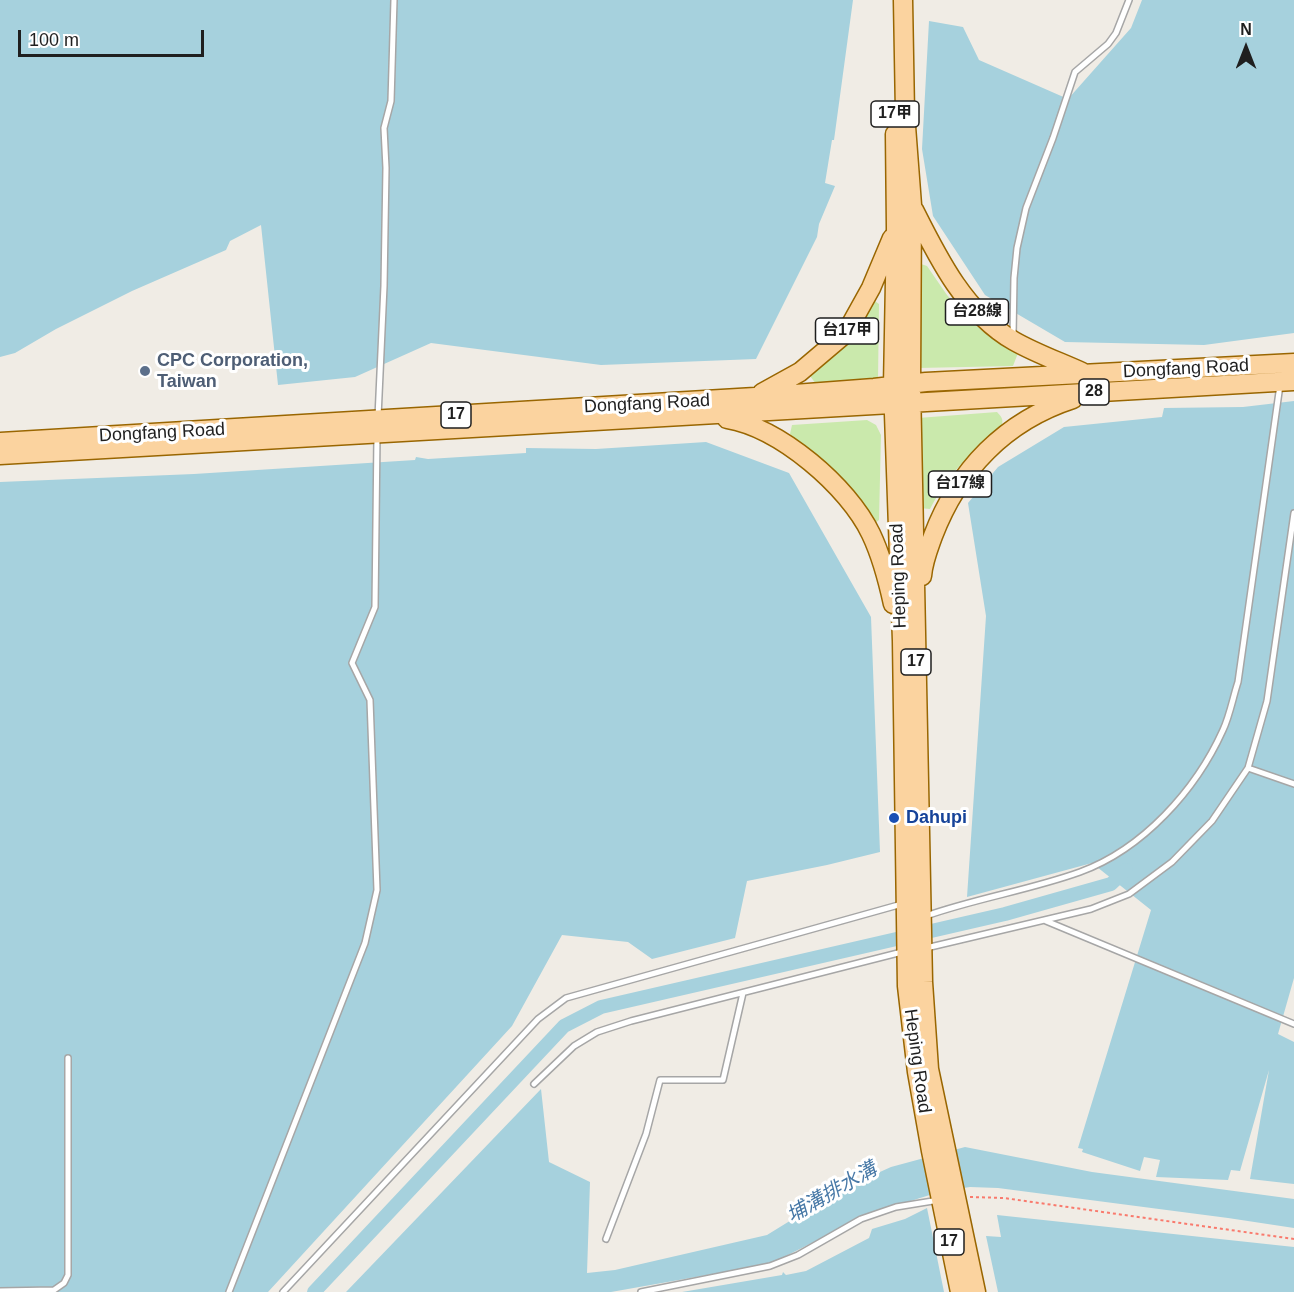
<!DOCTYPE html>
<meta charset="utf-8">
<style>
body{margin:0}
#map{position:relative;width:1294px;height:1292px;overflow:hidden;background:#f0ece5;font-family:Arial,sans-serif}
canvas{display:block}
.north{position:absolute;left:1216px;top:18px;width:60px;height:60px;-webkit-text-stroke:4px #fff;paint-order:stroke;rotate:0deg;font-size:16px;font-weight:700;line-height:24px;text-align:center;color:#1f1f1f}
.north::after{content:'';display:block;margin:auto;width:21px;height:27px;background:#1f1f1f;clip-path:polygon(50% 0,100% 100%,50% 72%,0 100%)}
.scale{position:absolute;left:18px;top:30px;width:186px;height:27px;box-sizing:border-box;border:3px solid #1f1f1f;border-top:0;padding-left:8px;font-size:18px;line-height:21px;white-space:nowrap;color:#1f1f1f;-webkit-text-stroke:4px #fff;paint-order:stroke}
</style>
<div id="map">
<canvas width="1294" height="1292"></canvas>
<div class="north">N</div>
<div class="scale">100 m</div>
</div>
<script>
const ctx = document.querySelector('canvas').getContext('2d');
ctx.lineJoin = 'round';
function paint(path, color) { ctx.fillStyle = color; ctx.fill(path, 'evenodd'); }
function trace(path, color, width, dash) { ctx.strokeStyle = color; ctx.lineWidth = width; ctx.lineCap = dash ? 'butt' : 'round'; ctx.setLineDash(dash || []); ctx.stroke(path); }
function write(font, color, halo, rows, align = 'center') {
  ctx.font = font + ' Arial,"Noto Sans TC",sans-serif'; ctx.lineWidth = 6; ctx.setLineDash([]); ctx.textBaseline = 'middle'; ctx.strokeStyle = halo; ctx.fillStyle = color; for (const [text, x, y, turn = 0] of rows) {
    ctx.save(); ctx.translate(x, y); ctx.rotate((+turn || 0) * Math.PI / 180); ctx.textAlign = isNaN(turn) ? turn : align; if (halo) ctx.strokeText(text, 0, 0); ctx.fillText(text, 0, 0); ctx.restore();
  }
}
const grass = new Path2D(`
 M918 263 927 266 947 295 969 320 993 339 1018 353 1013 366 918 368Z
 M872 299 879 304 878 380 816 384 810 376 845 341Z
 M997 412C1003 418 1004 421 1000 429 967 456 950 472 930 509L919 508 918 418Z
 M867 420 876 425 881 435 879 520 874 524 790 434 792 425Z`);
const water = new Path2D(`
 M0 0H853L834 140H832L825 183 835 186 819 224 817 237 756 359 601 365 431 343 355 377 278 385 261 225 230 241 226 250 132 291 56 329 15 353 0 357Z
 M1142 0H1294V333L1204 345 1065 342 985 295 933 216 922 149 929 21 963 27 979 60 1068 99 1131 28Z
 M1294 401V978L1278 1034 1294 1042V1184L1250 1179 1269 1070 1240 1171 1231 1170 1228 1180 1156 1177 1160 1160 1144 1157 1140 1171 1082 1152 1083 1149 1078 1148 1151 910 1092 863 967 897 986 616 968 503 998 467 1064 427 1162 417 1164 408 1243 407Z
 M706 442 789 473 871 617 880 852 827 865 747 881 735 938 652 959 628 942 562 935 512 1026 268 1292H0V482L194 474 415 460 416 457 428 459 526 453V448L596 449Z
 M541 1089 549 1162 590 1182 587 1273 615 1270 767 1235 840 1190 891 1167 965 1147 1092 1172 1294 1199V1228L1228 1218 998 1188 970 1187 943 1191 920 1198 863 1217 778 1260 758 1266 611 1292H346Z
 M927 1208 944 1292H682L782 1275 783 1272 786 1275 806 1271 869 1238 872 1229 905 1219Z
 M997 1215 1294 1247V1292H998L986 1236 1001 1237Z`);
const canal = new Path2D(`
 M314 1292 564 1026 601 1007 1005 914 1111 884 1126 870`);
const path = new Path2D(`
 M970 1197 1004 1198 1294 1239`);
const lane = new Path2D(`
 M1013 336 1014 278 1017 248 1026 208 1053 138 1075 72 1108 44 1116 33 1129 0
 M378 417 384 286 386 168 384 128 391 101 394 0
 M1248 768 1294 784
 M926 916C977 898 1030 890 1080 872 1143 849 1196 790 1223 730 1230 715 1233 697 1238 682L1280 385
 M1046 921 1294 1024
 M926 948 1091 909 1129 894 1172 862 1212 821 1248 768 1267 701 1294 513
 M534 1084 574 1046 597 1032 631 1021 902 952
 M606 1239 646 1134 660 1080H723L743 993
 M0 1291 54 1290 64 1283 68 1275V1058
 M229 1292 365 943 377 890 370 700 352 663 375 607 377 436
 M283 1292 538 1019 566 998 902 904
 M641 1292 770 1266 798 1255 861 1219 896 1207 939 1200`);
const primary = new Path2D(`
 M903 0 905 113 912 205 911 384 923 982 929 1069 976 1292
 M895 134 896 228 893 386 902 641 907 986 917 1072 931 1151 960 1292
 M914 210C938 258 965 313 1014 341 1035 353 1060 362 1082 372
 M762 393 800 372 846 333 871 288 892 238
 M727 419C780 428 848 486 871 534 881 555 888 581 893 604
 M0 442 755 397 874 388 926 382 1294 363
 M0 455 1294 381
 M922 576C923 562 928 550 933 536 958 470 1005 421 1073 399`);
const markers = [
 [145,371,6,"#5c6f8a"],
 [894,818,6,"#1a4fb4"]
];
const shields = [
 [895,114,48],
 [977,312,63],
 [847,331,63],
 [1094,392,30],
 [456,415,30],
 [960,484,63],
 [916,662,30],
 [949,1242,30]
];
const shieldNames = [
 ["17甲",895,114],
 ["台28線",977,312],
 ["台17甲",847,331],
 ["28",1094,392],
 ["17",456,415],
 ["台17線",960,484],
 ["17",916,662],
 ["17",949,1242]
];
const serviceNames = [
 ["CPC Corporation,",157,361],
 ["Taiwan",157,382]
];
const streetNames = [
 ["Dongfang Road",1186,369,-3],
 ["Dongfang Road",647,404,-3],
 ["Dongfang Road",162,433,-3],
 ["Heping Road",899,576,-92],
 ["Heping Road",917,1061,82]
];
const transitNames = [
 ["Dahupi",906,818]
];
const waterNames = [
 ["埔溝排水溝",832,1193,-30]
];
paint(grass, '#cae9ac');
paint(water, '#a6d1dd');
trace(canal, '#a6d1dd', 14);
trace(lane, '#a6a6a6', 8);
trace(primary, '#996601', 21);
trace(path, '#f97a6d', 2, [3, 3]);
trace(lane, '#fff', 5);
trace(primary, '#fbd39f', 18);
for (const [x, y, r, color] of markers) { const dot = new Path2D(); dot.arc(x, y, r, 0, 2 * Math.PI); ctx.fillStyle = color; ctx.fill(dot); trace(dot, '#fff', 2); }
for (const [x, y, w] of shields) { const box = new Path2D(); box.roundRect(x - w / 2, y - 13, w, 26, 4.5); ctx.fillStyle = '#fff'; ctx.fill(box); trace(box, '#1f1f1f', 1.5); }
write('bold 16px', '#1f1f1f', null, shieldNames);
write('bold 18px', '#4e5e75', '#fff', serviceNames, 'left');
write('18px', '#1f1f1f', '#fff', streetNames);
write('bold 18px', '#164399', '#fff', transitNames, 'left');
write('italic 20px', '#4879a7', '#fff', waterNames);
</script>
